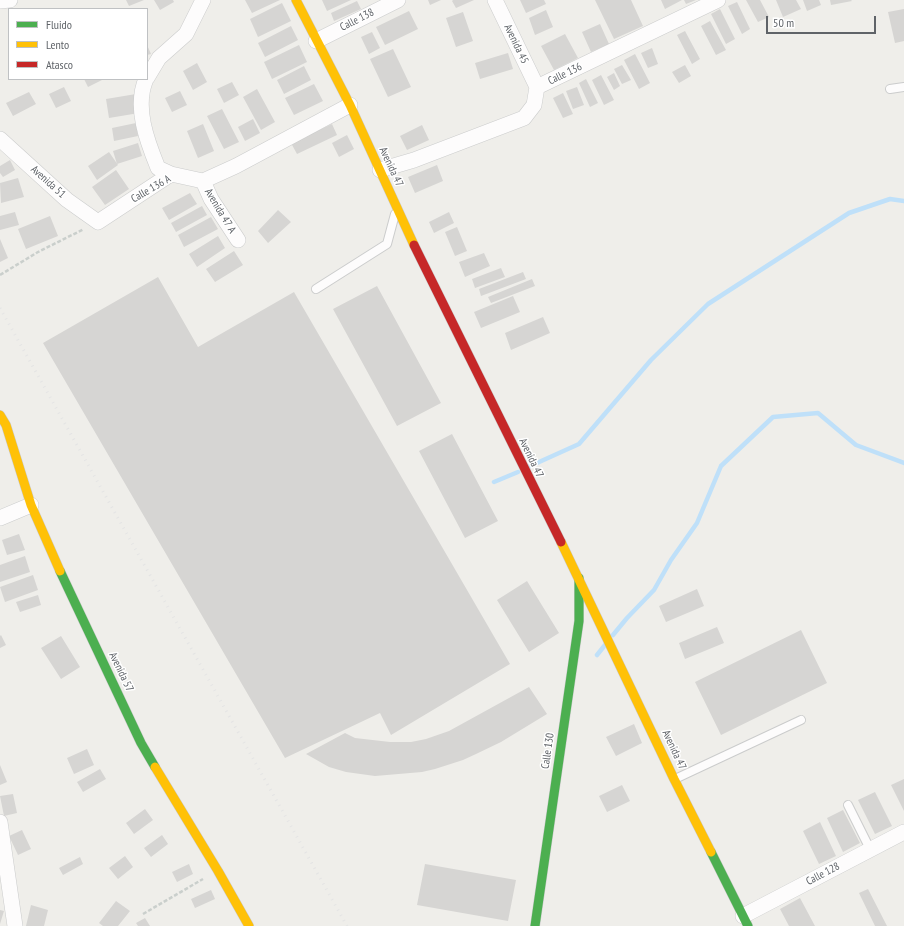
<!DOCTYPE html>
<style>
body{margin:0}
#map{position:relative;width:904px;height:926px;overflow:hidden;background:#efeeea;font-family:"PT Sans Narrow",sans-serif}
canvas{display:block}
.legend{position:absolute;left:8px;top:8px;width:140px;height:72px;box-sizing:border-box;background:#fff;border:1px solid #bfc1c3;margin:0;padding:5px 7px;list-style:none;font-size:12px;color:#5f6368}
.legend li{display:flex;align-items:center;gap:8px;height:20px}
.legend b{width:20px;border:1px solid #bfc1c3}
.scale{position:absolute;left:766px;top:16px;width:110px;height:18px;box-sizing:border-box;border:2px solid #5f6368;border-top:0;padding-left:5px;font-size:12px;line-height:14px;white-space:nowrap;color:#5f6368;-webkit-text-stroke:3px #fff;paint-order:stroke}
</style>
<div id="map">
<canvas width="904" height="926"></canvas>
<ul class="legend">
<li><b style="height:5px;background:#4caf50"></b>Fluido</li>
<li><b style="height:5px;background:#ffc107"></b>Lento</li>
<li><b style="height:5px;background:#c62828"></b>Atasco</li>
</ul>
<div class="scale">50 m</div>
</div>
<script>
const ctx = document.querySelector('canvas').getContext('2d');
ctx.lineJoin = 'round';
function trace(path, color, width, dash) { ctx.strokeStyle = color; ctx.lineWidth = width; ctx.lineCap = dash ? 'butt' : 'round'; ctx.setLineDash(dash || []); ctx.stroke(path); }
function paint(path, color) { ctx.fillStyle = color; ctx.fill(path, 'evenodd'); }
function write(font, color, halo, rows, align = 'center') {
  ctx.font = font + ' "PT Sans Narrow",sans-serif'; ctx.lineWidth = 3; ctx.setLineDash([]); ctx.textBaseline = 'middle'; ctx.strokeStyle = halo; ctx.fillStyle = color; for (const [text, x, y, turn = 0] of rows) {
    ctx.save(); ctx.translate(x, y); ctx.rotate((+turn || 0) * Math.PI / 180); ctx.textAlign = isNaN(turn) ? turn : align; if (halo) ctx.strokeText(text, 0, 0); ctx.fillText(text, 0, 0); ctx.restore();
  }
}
const stream = new Path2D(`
 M528 467 579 444 651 360 708 304 849 213 890 199 904 201
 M494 482 518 472
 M613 635 627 618 654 590 671 560 697 523 721 466 773 417 818 413 856 445 904 463
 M597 655 605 645`);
const building = new Path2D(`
 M126 0H144L129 6Z
 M154 0H173L174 2 160 10Z
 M245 0H280L252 13Z
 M322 0H351L327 11Z
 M428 0H441L430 5Z
 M453 0H474L456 8 452 1Z
 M520 0H544L546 4 526 13Z
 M595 0H631L643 26 614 39Z
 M661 0H682L665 9Z
 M684 0H696L686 4Z
 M746 0H760L769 17 758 22Z
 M776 0H796L801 9 783 17Z
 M803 0H819L821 5 807 11Z
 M830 0H851L852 1 831 5Z
 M357 1 361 9 334 21 331 13Z
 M737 2 750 29 742 34 728 6Z
 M282 3 291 21 258 37 250 19Z
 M720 9 735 39 726 44 711 14Z
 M904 9V41L895 43 888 12Z
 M546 10 553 27 535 35 529 18Z
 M409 11 418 29 385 45 376 27Z
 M463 12 473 41 456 47 446 18Z
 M710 21 726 50 716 55 701 26Z
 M600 24 609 44 591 52 582 32Z
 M291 26 298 40 265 57 258 43Z
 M685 31 700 59 692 64 677 35Z
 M372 32 380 48 369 54 361 37Z
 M565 34 578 58 554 70 541 46Z
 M147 45 151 54 147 55Z
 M299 45 307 62 272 79 264 62Z
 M652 48 658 64 648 68 641 53Z
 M393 49 411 87 388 97 370 59Z
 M508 53 513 69 480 79 475 63Z
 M635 54 650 83 639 89 624 60Z
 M197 63 207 82 193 90 183 71Z
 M622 65 631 80 622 84 614 69Z
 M685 65 691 76 679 83 672 72Z
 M304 66 311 80 284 94 277 80Z
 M614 73 620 86 614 90 607 77Z
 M601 75 614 100 604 105 592 80Z
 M84 79H104L88 87Z
 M586 79 598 103 590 107 579 83Z
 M232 82 239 95 224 103 217 89Z
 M314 84 323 101 294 115 285 98Z
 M64 87 71 101 56 108 49 94Z
 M577 87 584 105 573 109 566 91Z
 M257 89 275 122 261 130 243 97Z
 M180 91 187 105 172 112 165 98Z
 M29 92 36 104 13 116 6 103Z
 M563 93 573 114 563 118 553 98Z
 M136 94 139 113 109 118 106 99Z
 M222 109 239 142 224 149 207 116Z
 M253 119 260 133 245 141 238 127Z
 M136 123 138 136 114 141 112 128Z
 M203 124 214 151 198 158 187 131Z
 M332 124 337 135 297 154 291 143Z
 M422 125 429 140 407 150 400 136Z
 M347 135 354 149 339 157 332 143Z
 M138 143 142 156 117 164 113 151Z
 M109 152 118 165 97 180 88 166Z
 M10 160 15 170 3 177 0 173V166Z
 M437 165 443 181 415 193 408 177Z
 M116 170 129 189 105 205 92 187Z
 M18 178 24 197 1 203 0 183Z
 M190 193 197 204 169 220 162 208Z
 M202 206 207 215 176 232 171 223Z
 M278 210 291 222 268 243 258 231Z
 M15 212 19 225 0 230V216Z
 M449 212 454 223 434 233 429 222Z
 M50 216 58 236 26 249 18 229Z
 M211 217 218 229 184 247 178 235Z
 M457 227 467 251 455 256 445 232Z
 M218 236 225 248 197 267 189 254Z
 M0 239 8 258 0 262Z
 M234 251 243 265 215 282 206 269Z
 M484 253 490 266 465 277 459 262Z
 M501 268 505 277 475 288 472 279Z
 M523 272 526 279 481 296 479 289Z
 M158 277 198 347 294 292 510 664 391 735 380 713 285 758 43 343Z
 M532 279 535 286 491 303 488 297Z
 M377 286 441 403 397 426 333 309Z
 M513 296 520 312 481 328 474 312Z
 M543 317 550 333 511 350 505 333Z
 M452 434 498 521 465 538 419 451Z
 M19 534 25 550 7 555 2 540Z
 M25 556 30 572 0 582V565Z
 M33 575 38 590 5 602 0 587Z
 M527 581 559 633 529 652 497 600Z
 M697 589 704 606 666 622 659 606Z
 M38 595 41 605 20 612 16 602Z
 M717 627 724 643 685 659 679 643Z
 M801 630 827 683 721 735 695 682Z
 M1 635 6 645 0 648V636Z
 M61 636 80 667 61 679 41 648Z
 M529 687 547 714 501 742 476 754 463 760 435 769 422 772 375 776 346 772 329 767 306 754 345 733 355 738 390 742H411L426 739 449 731Z
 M634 724 642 743 616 756 606 737Z
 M87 749 94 765 74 774 67 758Z
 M0 765 7 782 0 785Z
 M100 769 106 779 83 792 77 782Z
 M904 779V811L891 785Z
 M622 785 630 801 607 812 599 796Z
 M875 792 892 826 875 834 858 800Z
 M13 794 17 813 4 816 0 796Z
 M145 809 153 820 134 834 126 823Z
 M843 810 860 843 843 852 827 818Z
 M820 822 836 856 819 864 803 831Z
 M22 830 31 849 18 855 9 836Z
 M162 835 168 844 151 857 144 848Z
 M125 856 133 867 118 879 109 868Z
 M80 857 83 864 63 875 59 868Z
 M189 864 193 874 177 882 172 872Z
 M425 864 516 880 508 921 417 905Z
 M868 889 887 926H875L859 893Z
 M211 890 215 899 195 908 191 899Z
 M800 898 815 926H789L780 909Z
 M116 901 130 911 118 926H103L99 923Z
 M31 905 48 910 44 926H26Z
 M0 910 4 911 0 924Z
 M145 918 150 926H138L136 923Z`);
const path = new Path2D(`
 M0 275 38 252 84 229
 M143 914 203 879`);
const lane = new Path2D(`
 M890 89 904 87
 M316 289 387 244 395 214
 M675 779 801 720
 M848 805 870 849`);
const street = new Path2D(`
 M495 0 537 87
 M0 1 10 0
 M316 41 398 0
 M147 78 159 58 186 34 203 0
 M146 79C134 107 147 141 158 168L171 174 203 181 236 166 350 105
 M0 139 67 200 98 222 171 174
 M380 170 414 160 524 118 534 105 537 87 718 0
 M203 181 211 199 238 240
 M0 518 31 505
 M0 822 15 926
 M743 916 904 832`);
const fast = new Path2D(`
 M60 571 141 743 155 767
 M711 852 748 926
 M535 926 579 621V578`);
const slow = new Path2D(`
 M296 0 350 105 414 245
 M0 415 6 425 31 505 60 571
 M561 542 674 779 711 852
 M155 767 218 871 249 926`);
const jam = new Path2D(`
 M414 245 561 542`);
const rail = new Path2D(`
 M0 308 347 926`);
const streetNames = [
 ["Calle 138",357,20,-27],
 ["Avenida 45",516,44,64],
 ["Calle 136",565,74,-26],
 ["Avenida 47",391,167,65],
 ["Avenida 51",48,182,42],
 ["Calle 136 A",151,189,-30],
 ["Avenida 47 A",220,211,59],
 ["Avenida 47",531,458,64],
 ["Avenida 57",121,672,64],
 ["Avenida 47",674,750,65],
 ["Calle 130",548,751,-82],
 ["Calle 128",823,874,-28]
];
trace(stream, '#bfe0f9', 4.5);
paint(building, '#d6d5d3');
trace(lane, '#cbcccc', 10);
trace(street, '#cbcccc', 16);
trace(fast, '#cacacb', 10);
trace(slow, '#cacacb', 10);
trace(jam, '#cacacb', 10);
trace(path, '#cacfcc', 2.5, [4, 2]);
trace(lane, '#fdfcfc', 8);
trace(street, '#fdfcfc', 15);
trace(fast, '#4caf50', 9);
trace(slow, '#ffc107', 9);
trace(jam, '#c62828', 9);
trace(rail, '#e4e4e4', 3, [1, 5]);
write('11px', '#5f6368', '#fff', streetNames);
</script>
